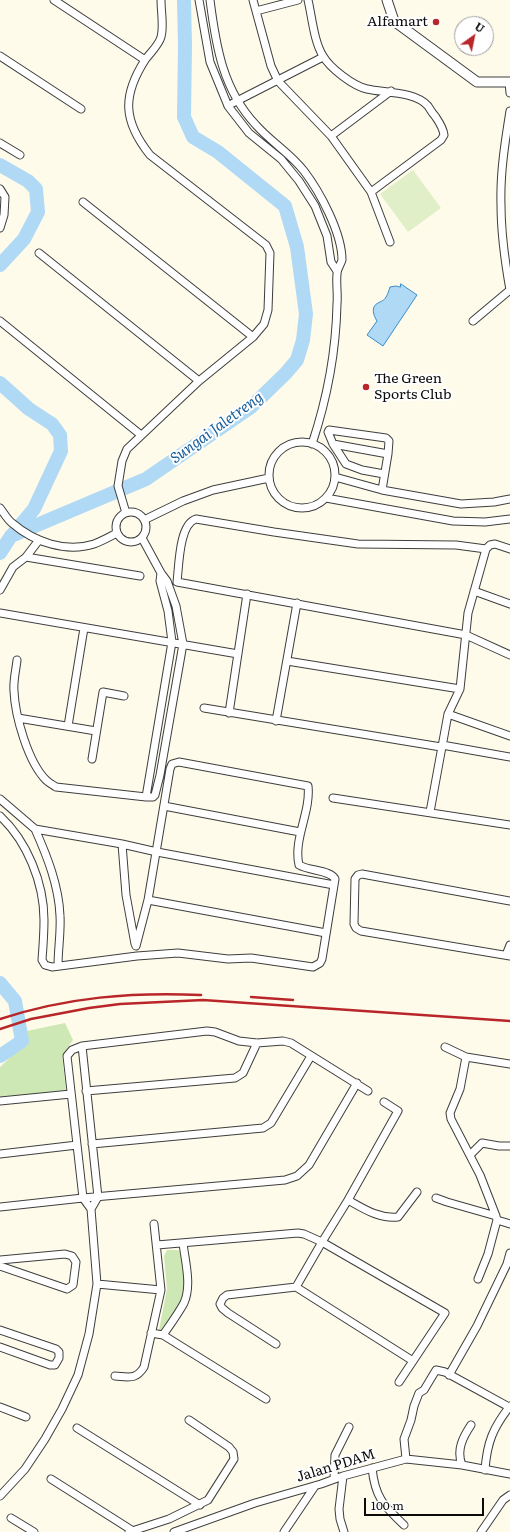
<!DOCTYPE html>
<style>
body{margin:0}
#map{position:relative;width:510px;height:1532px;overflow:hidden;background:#fffbea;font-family:Literata,serif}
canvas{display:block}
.north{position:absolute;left:454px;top:16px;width:40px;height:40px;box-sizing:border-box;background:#fff;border:1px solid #9d9d9d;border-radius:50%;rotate:33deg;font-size:11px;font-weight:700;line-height:16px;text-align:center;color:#0b0b0b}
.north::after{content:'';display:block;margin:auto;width:14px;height:18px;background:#b92629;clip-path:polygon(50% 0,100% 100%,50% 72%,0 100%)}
.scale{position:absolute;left:364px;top:1498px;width:120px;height:18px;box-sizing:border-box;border:2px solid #0b0b0b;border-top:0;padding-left:5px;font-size:12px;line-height:14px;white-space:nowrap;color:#0b0b0b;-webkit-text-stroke:3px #fff;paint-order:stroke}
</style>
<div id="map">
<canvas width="510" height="1532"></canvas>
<div class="north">U</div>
<div class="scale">100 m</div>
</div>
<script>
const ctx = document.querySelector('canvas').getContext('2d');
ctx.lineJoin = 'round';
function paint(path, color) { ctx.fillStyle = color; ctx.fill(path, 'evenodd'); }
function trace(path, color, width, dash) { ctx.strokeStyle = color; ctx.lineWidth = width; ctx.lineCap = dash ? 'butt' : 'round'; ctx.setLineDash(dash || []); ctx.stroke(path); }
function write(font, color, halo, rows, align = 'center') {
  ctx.font = font + ' Literata,serif'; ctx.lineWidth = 4; ctx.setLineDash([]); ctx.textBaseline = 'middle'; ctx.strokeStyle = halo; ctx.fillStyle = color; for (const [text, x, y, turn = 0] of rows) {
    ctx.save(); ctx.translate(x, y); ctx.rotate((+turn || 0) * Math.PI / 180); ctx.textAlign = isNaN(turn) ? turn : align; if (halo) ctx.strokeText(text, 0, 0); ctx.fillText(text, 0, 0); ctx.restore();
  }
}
const green = new Path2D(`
 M65 1023 73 1040 62 1056 66 1090 0 1098V1067L24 1044 27 1031Z
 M167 1250H177L181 1252 186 1289 183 1302 166 1332 159 1330 167 1289 164 1256Z`);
const pitch = new Path2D(`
 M413 170 441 208 408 232 380 194Z`);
const water = new Path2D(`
 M401 284 417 295 383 346 367 335 377 321C374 316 370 307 378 303 381 301 384 301 386 297 388 294 389 290 390 287L396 286 400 287Z`);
const river = new Path2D(`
 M0 165 28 181 36 189 38 212 24 239 0 265
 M0 383 29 409 52 424 60 435 61 451 34 509 13 534
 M0 553 11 536 146 479 251 407 286 373 297 360 303 340 306 314 297 247 285 206 218 152 193 137 184 117 185 45 184 0
 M0 983 15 1001 22 1041 0 1056`);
const minor = new Path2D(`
 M54 0 145 60
 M199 0 210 62 228 106 249 133 281 159 299 181 315 206 327 236 331 262 337 271
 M210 0C216 47 223 90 256 125 271 142 290 153 304 171 320 192 342 233 342 260 341 264 337 269 337 274 336 284 338 294 337 304 336 351 327 399 312 444
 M253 0 271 66 278 81 331 136 371 192 390 242
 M308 0C312 17 314 42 323 56 330 68 353 86 367 89 384 93 415 91 428 106 430 109 432 113 435 116 439 122 443 127 444 135L441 140 371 192
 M256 11 298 0
 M0 56 81 109
 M509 82 510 93
 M233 103 323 57
 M331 136 391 91
 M0 143 20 155
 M0 189 5 197 4 215 0 228
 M83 202 253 337
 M39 253 199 381
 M0 321 141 435
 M473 321 510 290C505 262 501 233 501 205 500 173 505 142 510 111
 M269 475a33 33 0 1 1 66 0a33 33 0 1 1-66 0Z
 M333 444 388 454 382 490
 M384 474 362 470 346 464 333 444 328 432 329 430 386 438 389 441 388 454
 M335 477 382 490 461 504 494 502 510 499
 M326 498 453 521 485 522 510 519
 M0 508C4 513 7 519 12 523 34 542 66 553 94 544 102 541 109 537 117 533
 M116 527a15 15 0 1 1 30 0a15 15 0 1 1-30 0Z
 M126 513 118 486 122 461 127 449 199 381 253 337 264 324 268 310 270 253 266 245 150 155C123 121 122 96 145 60 150 53 159 45 161 37 164 26 161 12 161 0
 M144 520 183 501 213 490 269 478
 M510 549 495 544 490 545 486 549 456 545 358 544 274 532 196 519C179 524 179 566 177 582L466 635 510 655
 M26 557 39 540
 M0 590 13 567 26 557 140 576
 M474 591 510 604
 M0 613 238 654
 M17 660C16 670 13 681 14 691 15 716 28 762 46 780 49 783 53 785 56 787L146 797H153L155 795 160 775 183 644 176 606 167 581 161 573 142 538
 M287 661 460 689
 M204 708 441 747
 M229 713 247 594
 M448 714 510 736
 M18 718 96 731
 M276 721 297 603
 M68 726 84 628
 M442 745 510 757
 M92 759 103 692 124 696
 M146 797 172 642 168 611 160 581 161 573
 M333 798 510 825
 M0 799 35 829 122 844 157 852 334 885
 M164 806 300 832
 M430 812 448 714 460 689 468 613 486 549
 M0 816C27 841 44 883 44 920 44 934 43 947 42 960L45 965 52 967 137 956 178 953 228 959 251 958 313 967 320 963 322 959 335 879C331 870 309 871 299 865 293 839 311 812 308 786L179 762 172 764 170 769 148 900 136 946
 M35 829C47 856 59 886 60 916 61 932 58 949 58 966
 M122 844 126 895 135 944
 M148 900 326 933
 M510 901 362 874 358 875 355 879 354 924 356 928 361 931 510 956
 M506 955 510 945
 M82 1046 98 1197 91 1209
 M445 1047 466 1057 510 1064
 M466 1057 460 1089 450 1113 451 1119 480 1175 496 1216
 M86 1091 235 1078 243 1073 257 1043
 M0 1101 71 1094
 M92 1144 263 1128 271 1123 311 1056
 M0 1154 77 1145
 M470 1155 482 1143 499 1146H510
 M436 1198 447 1202 496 1216 497 1220 510 1224
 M348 1200C364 1209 379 1219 398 1217L417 1192
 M0 1207 83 1198 285 1180 297 1176 309 1165 357 1083
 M157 1245 298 1233 304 1234 322 1242 445 1313 399 1382
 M0 1260 65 1254 72 1256 76 1262 73 1285 67 1289 0 1266
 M478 1279 488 1254 497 1220
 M97 1284 161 1290
 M296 1287 322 1242 348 1200 398 1111 384 1102
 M0 1330 56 1349 59 1352V1358L55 1365H50L0 1347
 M151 1333 163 1335 266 1399
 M163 1335C170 1325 178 1314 184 1303 192 1285 185 1261 183 1243
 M276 1344 228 1313 222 1308 220 1304 223 1298 227 1295 296 1287 413 1361
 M449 1375 477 1326 507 1264 510 1253
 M115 1376C129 1377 136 1380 144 1367L161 1290 154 1224
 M0 1407 26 1417
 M77 1428 200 1505
 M406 1459 404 1439 411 1420 414 1406 419 1393 424 1390 436 1370 445 1372 509 1407
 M462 1465C456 1450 463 1437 471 1425
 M372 1468C375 1497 383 1505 404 1525
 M485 1470C487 1442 493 1428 510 1406
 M343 1476 339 1509 340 1519 344 1532
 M51 1479 133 1531
 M334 1479 335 1455 349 1427
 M0 1496 25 1469 45 1439 62 1409 78 1375 89 1334 97 1284 91 1209 83 1198 67 1056 72 1050 82 1046 207 1031 215 1032 239 1041 257 1043 283 1041 291 1043 368 1091
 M11 1518 34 1532
 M129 1532 169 1519 208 1500 234 1459 233 1452 229 1447 189 1420
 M174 1532 255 1503 321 1484 343 1476 406 1459 462 1465 510 1474
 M284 1532 315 1486
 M481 1532 503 1500 510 1495`);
const tertiary = new Path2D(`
 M387 0 394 21 477 82H510`);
const rail = new Path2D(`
 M251 997 293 1000
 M0 1019C68 997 131 992 201 995
 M0 1029 31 1019 89 1008 120 1004 203 1000 510 1021`);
const markers = [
 [436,22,4,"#b92629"],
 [366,387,4,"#b92629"]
];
const poiNames = [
 ["Alfamart",428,22],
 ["The Green",374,379,"left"],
 ["Sports Club",374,395,"left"]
];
const streetNames = [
 ["Jalan PDAM",336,1466,-17]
];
const waterNames = [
 ["Sungai Jaletreng",217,428,-36]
];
paint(green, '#cee8b5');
paint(pitch, '#e0efc7');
paint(water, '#b0d9f5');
trace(water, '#378dcb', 1);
trace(river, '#b0d9f5', 14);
trace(minor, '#3e3e3e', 9);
trace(tertiary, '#3e3e3e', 11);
trace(minor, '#fff', 7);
trace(tertiary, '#fff', 9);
trace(rail, '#b92629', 2.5);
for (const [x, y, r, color] of markers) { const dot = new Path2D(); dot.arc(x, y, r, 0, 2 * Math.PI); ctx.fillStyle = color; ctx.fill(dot); trace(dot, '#fff', 1.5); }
write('14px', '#0b0b0b', '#fff', poiNames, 'right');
write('14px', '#0b0b0b', '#fff', streetNames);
write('italic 15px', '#175e9b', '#fff', waterNames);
</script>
